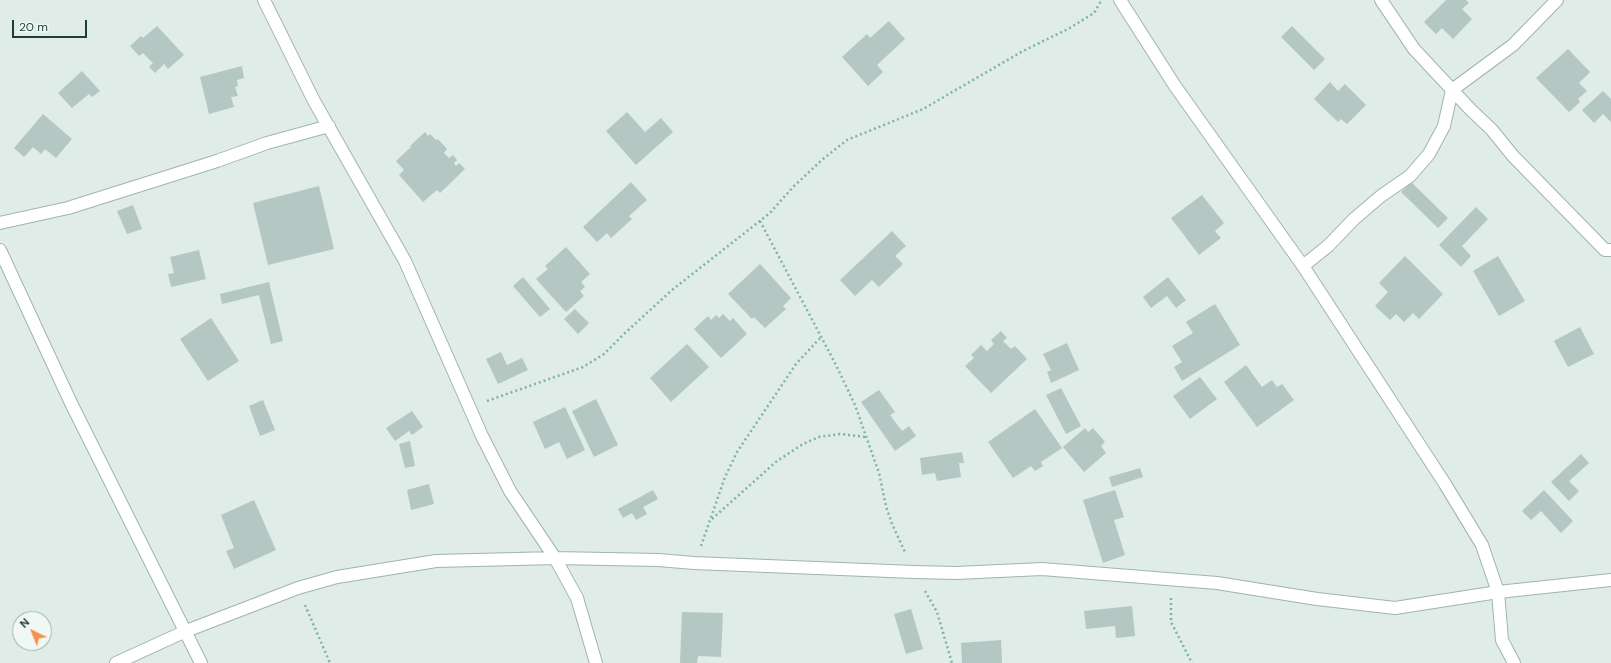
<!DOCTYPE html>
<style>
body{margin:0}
#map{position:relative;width:1611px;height:663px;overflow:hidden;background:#dfece8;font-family:"DM Sans",sans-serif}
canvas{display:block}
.north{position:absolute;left:12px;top:611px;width:40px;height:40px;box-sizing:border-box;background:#f0f8f5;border:1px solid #9caeaa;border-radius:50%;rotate:317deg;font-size:11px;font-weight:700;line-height:16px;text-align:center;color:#1e3e3a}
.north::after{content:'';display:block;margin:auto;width:14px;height:18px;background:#ff8e4b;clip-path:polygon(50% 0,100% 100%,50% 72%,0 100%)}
.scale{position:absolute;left:12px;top:20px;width:75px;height:18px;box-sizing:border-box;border:2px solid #1e3e3a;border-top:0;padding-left:5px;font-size:12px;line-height:14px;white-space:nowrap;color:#1e3e3a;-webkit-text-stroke:3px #f0f8f5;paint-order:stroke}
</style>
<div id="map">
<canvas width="1611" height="663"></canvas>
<div class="north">N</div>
<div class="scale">20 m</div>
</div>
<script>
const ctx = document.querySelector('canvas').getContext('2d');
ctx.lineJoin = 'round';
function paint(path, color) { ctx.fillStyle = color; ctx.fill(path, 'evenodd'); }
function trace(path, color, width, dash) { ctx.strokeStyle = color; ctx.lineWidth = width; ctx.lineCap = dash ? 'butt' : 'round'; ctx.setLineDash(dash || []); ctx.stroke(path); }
const building = new Path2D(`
 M1446 0H1466L1469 3 1462 9 1472 19 1453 39 1442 28 1436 34 1424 22Z
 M889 21 905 39 877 65 883 72 868 86 842 57 867 34 870 38Z
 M157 26 184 55 168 69 164 64 155 73 149 67 153 63 143 53 139 56 130 46 141 36 143 38Z
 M1292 26 1325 59 1314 70 1281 37Z
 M1568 49 1590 72 1579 83 1587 91 1578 99 1580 102 1569 112 1536 78Z
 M242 66 244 78 237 80 238 86 235 87 238 96 231 97 234 107 209 114 200 77Z
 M82 71 100 91 92 97 89 94 72 108 58 93Z
 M1330 82 1338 91 1345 84 1366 105 1347 124 1341 119 1338 122 1314 99Z
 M1603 91 1611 99V122L1603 114 1594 123 1582 110Z
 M627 112 645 132 661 118 673 132 636 165 606 131Z
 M43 114 72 139 56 158 45 149 41 154 33 147 24 157 14 148Z
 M425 132 428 136 430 134 436 140 438 139 447 149 444 153 449 158 453 155 457 160 454 163 456 166 459 163 465 169 440 193 437 190 423 202 399 175 404 170 396 161 411 147 410 146Z
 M631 182 647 200 629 216 632 219 611 238 607 233 597 242 583 227Z
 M1411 182 1448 218 1438 228 1401 192Z
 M319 186 334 249 268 265 253 203Z
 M1202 195 1224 223 1215 231 1221 238 1199 255 1171 218Z
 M133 205 142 229 127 234 117 211Z
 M1476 207 1488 219 1462 246 1471 256 1461 267 1439 245Z
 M892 231 906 246 895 256 903 264 879 287 872 280 855 296 840 280Z
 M566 247 590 274 581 282 585 287 580 291 584 296 566 312 536 279 548 269 545 266Z
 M199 250 206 279 171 287 168 274 174 273 170 257Z
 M1405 256 1443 294 1419 319 1413 313 1404 322 1396 314 1390 320 1375 306 1388 292 1379 283Z
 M1498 256 1525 301 1499 316 1473 271Z
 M760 264 791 298 783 306 786 309 765 328 754 317 752 319 728 294Z
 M523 277 550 309 540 317 513 286Z
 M1168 277 1186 300 1176 308 1167 296 1151 308 1143 297Z
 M269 282 283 341 271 344 259 295 222 304 220 294Z
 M1215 304 1240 345 1182 381 1174 367 1182 362 1172 346 1193 333 1186 322Z
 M575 309 589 323 578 334 564 319Z
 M723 314 730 321 733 318 747 334 721 358 694 329 708 316 711 320 716 315 719 318Z
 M211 318 239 361 208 381 180 339Z
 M1580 327 1594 354 1568 367 1554 341Z
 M1001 331 1007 338 1003 341 1011 349 1015 346 1027 359 991 393 965 366 974 358 971 355 981 345 987 351 994 344 991 340Z
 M1067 343 1079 370 1051 383 1047 372 1051 370 1043 354Z
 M687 344 709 367 671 402 650 378Z
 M501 352 507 365 522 358 528 370 498 384 486 359Z
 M1246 365 1262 387 1272 380 1277 387 1282 384 1294 400 1257 427 1224 382Z
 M1200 377 1217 399 1190 419 1173 396Z
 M1061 388 1081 426 1066 434 1046 395Z
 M879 390 895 412 890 415 902 431 909 426 916 436 895 451 861 402Z
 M596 399 618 445 594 457 572 411Z
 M263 400 275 430 260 436 249 406Z
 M565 407 585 450 567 459 559 442 545 449 533 422Z
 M1035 409 1062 448 1041 462 1043 466 1035 471 1031 466 1013 478 988 442Z
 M412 411 423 427 412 435 409 431 395 441 386 428Z
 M1085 428 1088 432 1093 428 1105 442 1101 446 1106 453 1084 472 1063 447Z
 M410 441 415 466 405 468 399 444Z
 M962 452 964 463H959L961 477 937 481 935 473 922 475 920 458Z
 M1581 454 1589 463 1569 481 1579 491 1569 501 1551 482Z
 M1140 468 1143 477 1112 487 1109 477Z
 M429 484 434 504 411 510 407 490Z
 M653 490 658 499 643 507 647 514 636 520 632 513 623 518 618 509Z
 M1115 490 1124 517 1114 520 1125 555 1103 563 1083 500Z
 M1544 490 1573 521 1561 533 1541 511 1531 520 1522 511Z
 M254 500 276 550 234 569 226 551 234 548 221 515Z
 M1132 606 1135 636 1116 638 1115 626 1086 629 1084 611Z
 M911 609 923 649 906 654 894 614Z
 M682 612 723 613 721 657 698 656 697 663H680Z
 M1001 640 1002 663H962L961 643Z`);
const path = new Path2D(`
 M760 221 836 365 855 405 879 473 886 506 892 524 905 552
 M487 401 583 367 604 354 625 333 672 290 770 213 793 187 823 159 847 140 923 109 1023 51 1068 29 1094 13 1101 1
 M712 519 777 461 803 444 819 437 840 434 866 437
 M701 546 725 477 737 452 796 364 821 337
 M925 591 937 612 952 663
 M1171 598V622L1192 663
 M305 605 330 663`);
const minor = new Path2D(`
 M264 0 314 101 405 261 482 436 510 491 555 558 577 598 596 663
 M1120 0 1175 86 1303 266 1445 484 1482 545 1498 592 1502 640 1514 663
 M1381 0 1414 49 1470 109 1492 130 1513 156 1605 250H1611
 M0 223 68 208 217 161 267 143 329 126
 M0 250 71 403 201 663
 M1303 266 1328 246 1354 219 1381 196 1410 176 1429 154 1444 126 1452 90 1513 45 1557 0
 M116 663 186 631 298 588 337 577 436 561 555 558 658 560 694 563 914 572 956 573 1042 569 1217 583 1317 599 1395 608 1498 592 1611 580`);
paint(building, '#b4c7c2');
trace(minor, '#a1b4b0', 14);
trace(path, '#7cb4a9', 2.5, [2, 3]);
trace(minor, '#fff', 12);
</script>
